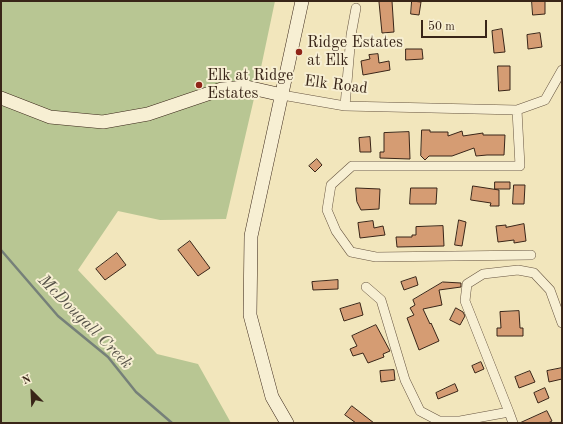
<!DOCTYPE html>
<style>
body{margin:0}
#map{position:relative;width:563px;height:424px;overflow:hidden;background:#f2e6bc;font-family:"Old Standard TT",serif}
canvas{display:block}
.frame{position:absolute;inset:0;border:2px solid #392518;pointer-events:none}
.north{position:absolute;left:12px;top:372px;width:40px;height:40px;-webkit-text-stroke:3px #f7efd3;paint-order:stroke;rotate:336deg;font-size:11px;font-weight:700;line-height:16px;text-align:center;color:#392518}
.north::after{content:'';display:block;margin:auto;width:14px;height:18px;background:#392518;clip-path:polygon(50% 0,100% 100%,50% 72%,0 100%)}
.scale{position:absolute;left:421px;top:20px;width:66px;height:18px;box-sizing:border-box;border:2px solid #392518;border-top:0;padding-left:5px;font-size:12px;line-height:14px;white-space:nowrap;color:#392518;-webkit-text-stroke:3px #f7efd3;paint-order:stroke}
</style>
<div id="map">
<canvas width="563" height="424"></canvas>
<div class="frame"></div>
<div class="north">N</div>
<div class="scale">50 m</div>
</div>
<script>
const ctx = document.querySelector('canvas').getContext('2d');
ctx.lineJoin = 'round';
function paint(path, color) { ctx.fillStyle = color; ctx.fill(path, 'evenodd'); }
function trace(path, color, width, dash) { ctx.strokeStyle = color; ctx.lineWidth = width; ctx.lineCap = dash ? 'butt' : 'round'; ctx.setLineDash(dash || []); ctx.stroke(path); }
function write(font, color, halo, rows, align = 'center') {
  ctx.font = font + ' "Old Standard TT",serif'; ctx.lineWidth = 4; ctx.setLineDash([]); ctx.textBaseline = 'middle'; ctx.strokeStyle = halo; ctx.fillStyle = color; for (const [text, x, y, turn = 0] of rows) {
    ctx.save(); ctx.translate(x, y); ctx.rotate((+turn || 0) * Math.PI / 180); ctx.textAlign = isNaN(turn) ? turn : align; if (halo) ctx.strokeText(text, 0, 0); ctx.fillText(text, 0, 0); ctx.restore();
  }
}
const green = new Path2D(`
 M1 1H275L259 77 226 219 160 220 118 211 78 270 157 354 198 364 231 423H1Z`);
const stream = new Path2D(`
 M1 250 58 316 108 357 136 392 172 423`);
const building = new Path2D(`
 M392 1 394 32 382 33 379 2Z
 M412 1 421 2 419 15 411 14Z
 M532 1H545V14L533 15Z
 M502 29 505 52 494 53 492 31Z
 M540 33 542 47 528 49 527 35Z
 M406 49H422L423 59 406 60Z
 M378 54 379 63 389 61 390 70 363 75 361 61 370 59 369 55Z
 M498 66H510V90L499 91Z
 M422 130H430V132H448V136L462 131 463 136 483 133V135H505L504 155H487L476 156 474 148 452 156H429L425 160 421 156Z
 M409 132 410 159 380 158V152H384V133Z
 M370 137 371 152H360L359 138Z
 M317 159 322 165 315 172 309 166Z
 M495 182H510V189H495Z
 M514 185H525L524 204H513Z
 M473 186 499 190V206H490L491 203 471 200Z
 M356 188 380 189 379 209 361 210 357 202Z
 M411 188H437L436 204H410Z
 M459 220 466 222 462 246 455 245Z
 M373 221 374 228 383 226 385 235 360 238 358 223Z
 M524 224 526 241 514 243V240L498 242 496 226 506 225V227Z
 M443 226 444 246 397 247 396 237H412V235H416V227Z
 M190 241 210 268 198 276 178 250Z
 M117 253 126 265 105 280 96 269Z
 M416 277 418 285 404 290 401 282Z
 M338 280V289L313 290 312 282Z
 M443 282 461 283V287L439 290 442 305 423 309 430 324 431 323 439 341 419 350 407 318 414 315 410 308 415 305 413 300Z
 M360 303 363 315 344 321 340 309Z
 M456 308 463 312 465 316 460 325 450 320Z
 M519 311 520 328H523V336H497V328H501L500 312Z
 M376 325 390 351 383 354 384 357 368 363 363 353 353 356 350 349 357 346 352 336Z
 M481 362 484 369 475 373 472 366Z
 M562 368V379L549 382 547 371Z
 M394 370 395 380 381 382 380 371Z
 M530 371 535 382 519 388 515 377Z
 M455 384 458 391 438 399 436 393Z
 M545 388 549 398 538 403 534 393Z
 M352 406 374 423H356L345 415Z
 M547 411 552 421 548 423H520Z`);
const street = new Path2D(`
 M282 95 345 106 517 110 545 100 562 70
 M345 106 351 35 356 8
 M517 110 520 166H352L331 185 327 210 336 231 351 252 376 257 531 255
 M366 287 381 300 405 380 420 411 439 421H460L509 412 513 423
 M509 412 465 301 467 284 483 274 518 270 534 273 550 290 562 323`);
const secondary = new Path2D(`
 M1 98 50 117 103 122 148 114 222 89 247 87 282 95
 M287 423 272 397 250 315 251 236 302 1`);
const markers = [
 [299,52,4,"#8f2418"],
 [199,85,4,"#8f2418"]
];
const poiNames = [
 ["Ridge Estates",307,43],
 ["at Elk",307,61],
 ["Elk at Ridge",207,76],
 ["Estates",207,94]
];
const streetNames = [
 ["Elk Road",336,85,7]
];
const waterNames = [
 ["McDougall Creek",85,322,45]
];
paint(green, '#b8c693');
trace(stream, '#768079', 2.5);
paint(building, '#d59c73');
trace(building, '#392518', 1);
trace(street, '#675541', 10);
trace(secondary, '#392518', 14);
trace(street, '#f7efd3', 9);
trace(secondary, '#f7efd3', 13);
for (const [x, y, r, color] of markers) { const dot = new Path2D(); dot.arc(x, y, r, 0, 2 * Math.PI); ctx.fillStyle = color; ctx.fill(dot); trace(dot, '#f7efd3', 1.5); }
write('16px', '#392518', '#f7efd3', poiNames, 'left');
write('16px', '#392518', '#f7efd3', streetNames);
write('italic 17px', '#575349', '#f7efd3', waterNames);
</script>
